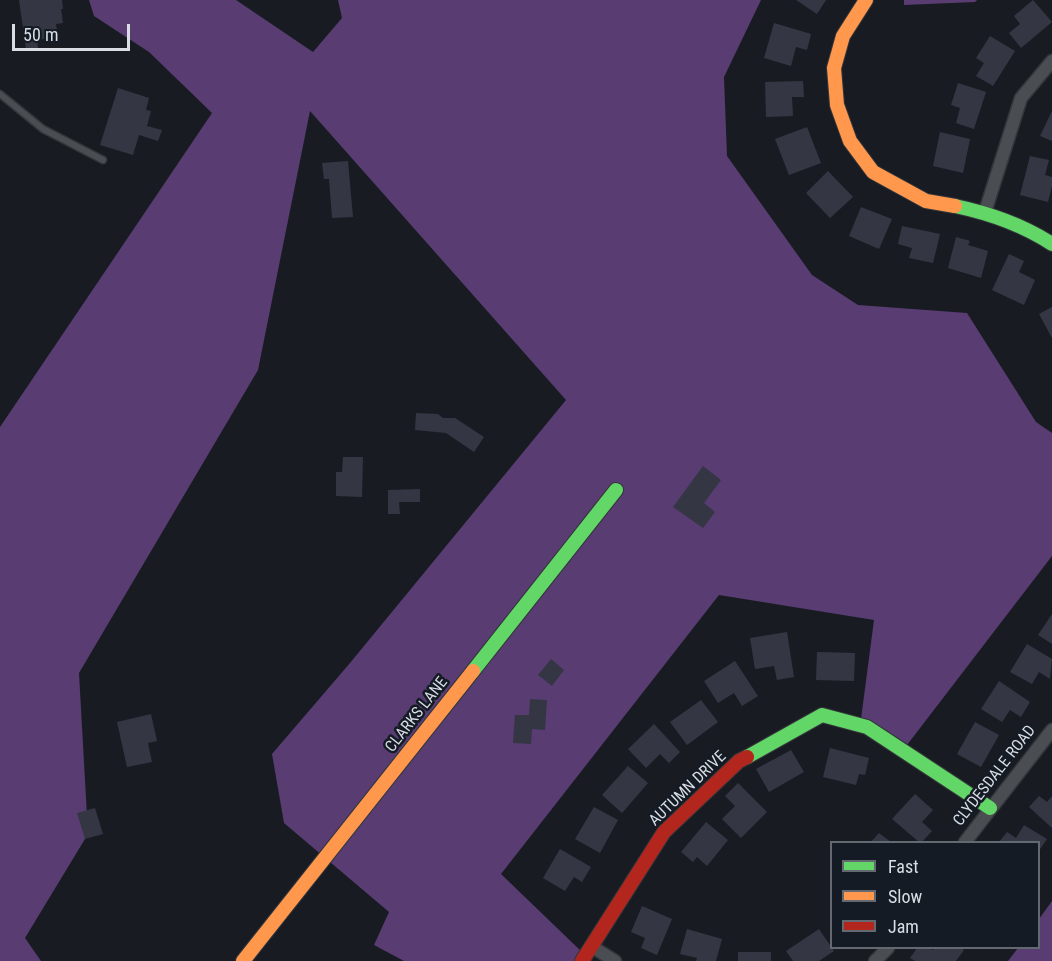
<!DOCTYPE html>
<style>
body{margin:0}
#map{position:relative;width:1052px;height:961px;overflow:hidden;background:#181c22;font-family:"Roboto Condensed",sans-serif}
canvas{display:block}
.legend{position:absolute;left:830px;top:841px;width:210px;height:108px;box-sizing:border-box;background:#151b25;border:2px solid #636971;margin:0;padding:8px 10px;list-style:none;font-size:18px;color:#d9dde4}
.legend li{display:flex;align-items:center;gap:12px;height:30px}
.legend b{width:30px;border:2px solid #636971}
.scale{position:absolute;left:12px;top:24px;width:118px;height:27px;box-sizing:border-box;border:3px solid #d9dde4;border-top:0;padding-left:8px;font-size:18px;line-height:21px;white-space:nowrap;color:#d9dde4;-webkit-text-stroke:4px #151b25;paint-order:stroke}
</style>
<div id="map">
<canvas width="1052" height="961"></canvas>
<ul class="legend">
<li><b style="height:8px;background:#63d668"></b>Fast</li>
<li><b style="height:8px;background:#ff974d"></b>Slow</li>
<li><b style="height:8px;background:#b3261e"></b>Jam</li>
</ul>
<div class="scale">50 m</div>
</div>
<script>
const ctx = document.querySelector('canvas').getContext('2d');
ctx.lineJoin = 'round';
function paint(path, color) { ctx.fillStyle = color; ctx.fill(path, 'evenodd'); }
function trace(path, color, width, dash) { ctx.strokeStyle = color; ctx.lineWidth = width; ctx.lineCap = dash ? 'butt' : 'round'; ctx.setLineDash(dash || []); ctx.stroke(path); }
function write(font, color, halo, rows, align = 'center') {
  ctx.font = font + ' "Roboto Condensed",sans-serif'; ctx.lineWidth = 5; ctx.setLineDash([]); ctx.textBaseline = 'middle'; ctx.strokeStyle = halo; ctx.fillStyle = color; for (const [text, x, y, turn = 0] of rows) {
    ctx.save(); ctx.translate(x, y); ctx.rotate((+turn || 0) * Math.PI / 180); ctx.textAlign = isNaN(turn) ? turn : align; if (halo) ctx.strokeText(text, 0, 0); ctx.fillText(text, 0, 0); ctx.restore();
  }
}
const forest = new Path2D(`
 M89 0H236L313 52 342 18 338 0H761L724 77 727 156 812 275 858 305 967 313 1036 422 1052 433V556L907 745 861 719 874 620 719 595 501 874 583 953 578 961H404L374 945 389 912 284 823 272 754 350 663 566 400 310 111 258 370 79 673 88 834 25 938 41 961H0V427L212 113 149 52 94 16Z
 M904 0H977L975 2 904 5Z
 M1052 901V961H1008L1018 948H1038L1039 919Z`);
const building = new Path2D(`
 M19 0H62L63 9H61L63 23 56 24 58 37 37 40 38 48 26 49Z
 M796 0H826L817 14Z
 M1033 0 1052 22 1021 48 1009 33 1020 24 1014 16Z
 M774 23 811 34 807 50 796 47 791 66 764 58Z
 M990 36 1015 51 993 86 976 76 984 63 976 58Z
 M803 81 804 97H792L793 116 766 117 765 82Z
 M958 83 986 92 974 129 956 123 960 108 951 105Z
 M118 88 149 98 146 110 151 111 147 126 162 130 158 141 139 135 133 155 100 145Z
 M1052 111V141L1040 136Z
 M807 127 821 163 789 175 775 139Z
 M940 132 970 139 963 173 933 166Z
 M1030 156 1049 160 1045 175 1052 177V186L1048 202 1020 195Z
 M348 161 353 217 332 218 329 179H324L322 163Z
 M828 171 853 197 830 218 806 193Z
 M861 207 892 219 879 249 849 236Z
 M902 226 940 234 933 263 909 258 912 248 898 244Z
 M956 237 970 241 968 245 988 251 981 278 948 268Z
 M1009 254 1024 261 1019 272 1035 280 1024 305 992 290Z
 M1052 307V338L1039 314Z
 M416 413 438 414 443 418H455L484 437 474 452 446 433 415 430Z
 M343 457H363L362 497 336 496V472H342Z
 M703 466 721 480 704 503 715 512 703 528 673 507Z
 M420 489V502H399L400 514H388V490Z
 M1052 614V644L1038 635Z
 M787 632 794 677 777 680 774 666 755 669 750 638Z
 M1027 644 1052 659 1050 679 1039 672 1032 684 1010 672Z
 M817 652 855 653 854 681 816 680Z
 M551 659 564 670 552 686 538 675Z
 M735 661 758 696 742 706 734 693 718 703 704 681Z
 M999 681 1030 702 1021 717 1010 710 1002 722 981 709Z
 M530 699 547 700 545 730 532 729 531 744 513 743 515 715H529Z
 M701 700 718 722 687 745 670 722Z
 M151 714 157 741 148 743 152 762 127 767 117 722Z
 M975 722 999 735 981 767 957 754Z
 M654 724 680 752 669 763 660 754 646 768 628 749Z
 M830 748 869 758 865 775 859 774 856 785 823 777Z
 M791 750 804 772 769 792 756 769Z
 M628 766 648 783 622 813 602 795Z
 M738 783 767 812 741 838 722 819 735 806 725 796Z
 M915 794 933 810 922 822 932 831 922 842H919L892 819Z
 M1039 796 1047 802 1052 796V828L1029 807Z
 M594 807 618 820 600 853 575 839Z
 M95 808 103 834 85 839 77 813Z
 M706 822 728 840 707 866 697 857 693 862 681 852Z
 M1024 825 1047 839 1038 852V842H999L1007 832 1016 838Z
 M879 833 891 842H871Z
 M560 849 591 867 582 882 574 877 565 891 543 878Z
 M642 906 672 919 657 955 641 948 645 938 631 932Z
 M687 929 722 939 716 961H696L697 958 680 954Z
 M819 929 834 951 819 961H793L786 951Z
 M917 948H929L933 950 935 948H960L964 950 956 961H915L910 958Z
 M738 952H771V961H738Z`);
const lane = new Path2D(`
 M0 94 43 129 103 160`);
const street = new Path2D(`
 M985 212 1021 98 1052 61
 M965 842 1052 730
 M591 946 615 961
 M875 961 888 948`);
const fast = new Path2D(`
 M955 206C988 213 1023 225 1052 244
 M473 671 616 490
 M747 757 822 715 867 727 990 808`);
const slow = new Path2D(`
 M866 0 843 36 834 68 837 105 850 141 873 172 926 201 955 206
 M243 961 473 671`);
const jam = new Path2D(`
 M582 961 664 832 739 761 747 757`);
const streetNames = [
 ["CLARKS LANE",417,715,-52],
 ["CLYDESDALE ROAD",995,776,-52],
 ["AUTUMN DRIVE",688,789,-44]
];
paint(forest, '#583c72');
paint(building, '#353643');
trace(lane, '#33363a', 9);
trace(street, '#33363a', 15);
trace(fast, '#33363a', 16);
trace(slow, '#33363a', 16);
trace(jam, '#33363a', 16);
trace(lane, '#4a4d51', 6);
trace(street, '#4a4d51', 12);
trace(fast, '#63d668', 14);
trace(slow, '#ff974d', 14);
trace(jam, '#b3261e', 14);
write('16px', '#d9dde4', '#151b25', streetNames);
</script>
